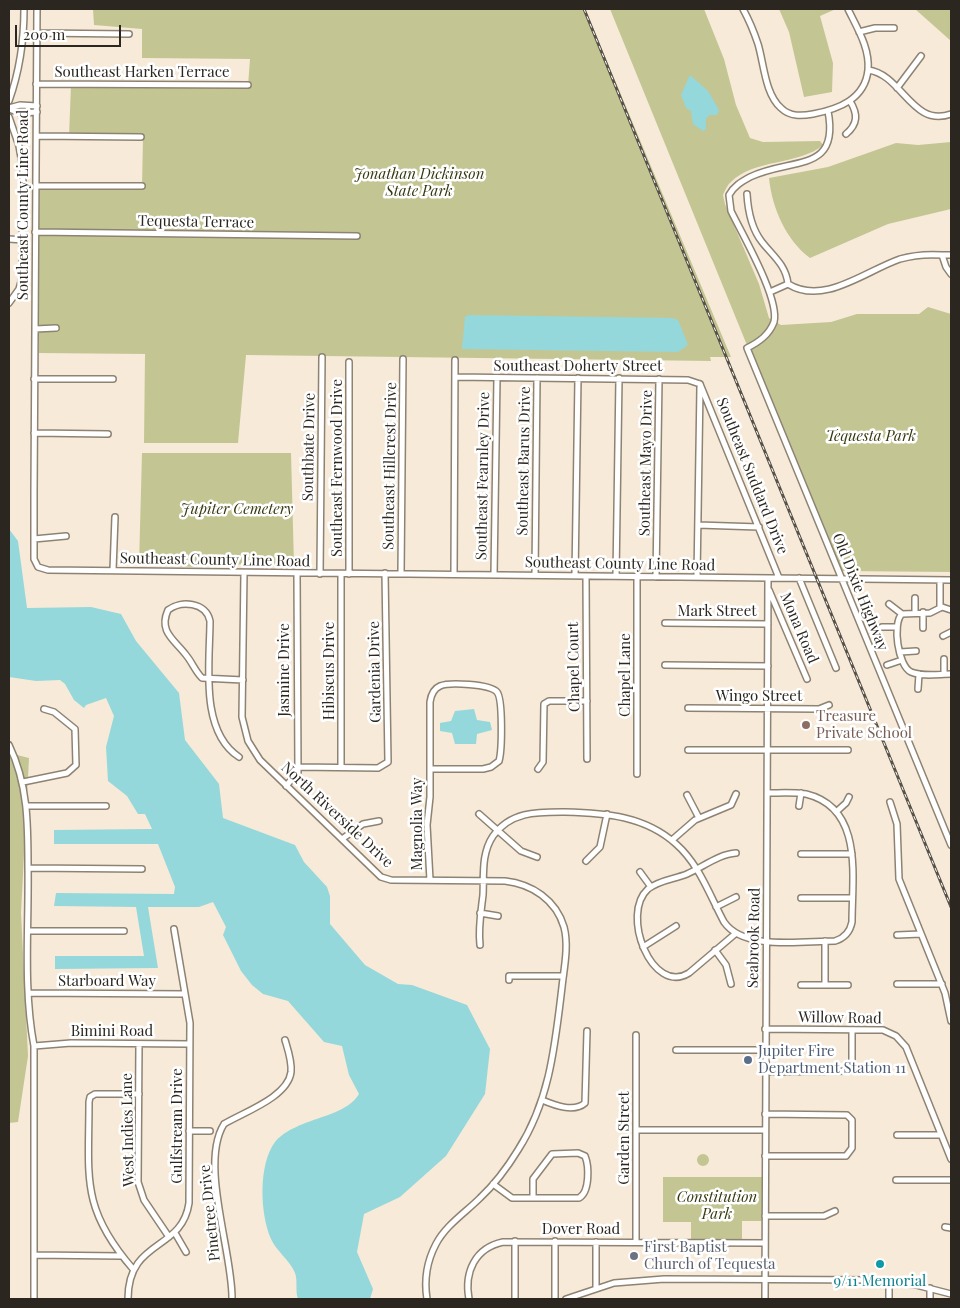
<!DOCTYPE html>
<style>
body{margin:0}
#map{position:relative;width:960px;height:1308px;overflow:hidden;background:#f7ead8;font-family:"Playfair Display",serif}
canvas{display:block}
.frame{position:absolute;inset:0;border:10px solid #2b261f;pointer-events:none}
.scale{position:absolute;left:15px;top:25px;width:106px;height:22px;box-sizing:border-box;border:2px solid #2b261f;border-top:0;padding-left:6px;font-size:15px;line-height:18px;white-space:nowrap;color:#2b261f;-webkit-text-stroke:4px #fff;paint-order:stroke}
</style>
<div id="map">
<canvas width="960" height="1308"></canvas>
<div class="frame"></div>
<div class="scale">200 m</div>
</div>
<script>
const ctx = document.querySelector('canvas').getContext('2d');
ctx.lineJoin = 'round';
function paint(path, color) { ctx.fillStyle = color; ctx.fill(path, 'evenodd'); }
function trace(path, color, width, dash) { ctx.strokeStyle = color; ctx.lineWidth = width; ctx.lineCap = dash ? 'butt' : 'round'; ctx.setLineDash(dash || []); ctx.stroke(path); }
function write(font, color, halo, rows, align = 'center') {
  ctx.font = font + ' "Playfair Display",serif'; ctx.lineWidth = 5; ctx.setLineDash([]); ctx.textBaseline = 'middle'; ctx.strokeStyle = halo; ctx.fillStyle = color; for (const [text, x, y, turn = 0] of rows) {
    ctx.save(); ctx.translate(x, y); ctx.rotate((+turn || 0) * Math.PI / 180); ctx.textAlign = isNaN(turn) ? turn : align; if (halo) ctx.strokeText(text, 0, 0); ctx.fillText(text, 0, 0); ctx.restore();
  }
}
const green = new Path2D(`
 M93 9H585L731 357H710L711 361 246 355 238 443H144L145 354 39 353V186L142 187 143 137H69L71 85 248 86 250 59 142 58V29L94 25Z
 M610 9H704L724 59 736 105 750 138 763 142 820 141 823 145C800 165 753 159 731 182 727 185 725 191 723 195L725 204 759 284 769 318 781 325 831 322 857 314H919L928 307 951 314V572L839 571Z
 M779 9H836L820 16 833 63 832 92 804 97 789 32Z
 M915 9H951V41Z
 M951 142V209L888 224 810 258C786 240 772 208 769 178L828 167 896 143 918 145Z
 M142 453H291L294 565 201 564 197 567 139 565Z
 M9 753 29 758 21 913 28 1056 18 1122 9 1123Z
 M697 1160a6 6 0 1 1 12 0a6 6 0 1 1-12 0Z
 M663 1177H764V1221H742V1242L691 1241V1222H663Z`);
const water = new Path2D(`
 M690 75 708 91 719 110 717 115H710L706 118V129L703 131 693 124 691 111 686 108 681 95Z
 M469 315 672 318 678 320 688 345 678 352 462 349 465 317Z
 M9 529 18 541 27 608 91 607 121 614 136 641 179 693 185 740 219 784 223 818 295 845 304 862 327 887 330 896V924L365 965 398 984 412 985 467 1005 490 1049 485 1094 446 1156 400 1197 364 1214 357 1252 373 1289 370 1299H298C295 1291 298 1281 295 1273 290 1260 276 1251 271 1239 260 1214 258 1165 275 1142 281 1134 293 1128 303 1124 322 1116 348 1112 359 1094L349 1075 342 1046 324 1042 288 1001 263 994 252 985 241 971 223 935 226 927 213 902 199 907H148L158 968 55 969V956H144L136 907 54 906 56 893 174 894 175 887 158 844H54V830L152 829 145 814H138L127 796 108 781 106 747 114 716 106 698 86 705 84 708 74 700 65 684 60 680 36 681 9 677Z
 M474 709 477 720 490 722 492 730 477 734 476 744H455L452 733 440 731V723L451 721 455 711Z`);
const minor = new Path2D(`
 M37 9 34 492V559L38 567 48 570 951 580
 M743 9C749 20 754 32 758 44 764 64 765 94 781 108 790 117 802 116 813 114 839 109 865 99 868 70 870 48 857 28 848 9
 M859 32 875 28H894
 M37 33 129 34
 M868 70C902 74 912 128 951 114
 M36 84 248 85
 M897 88 921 56
 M9 101C20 70 24 42 24 9
 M9 108 20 105 37 106
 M9 109 20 113 37 112
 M828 111C840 174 791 157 750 177 741 182 734 186 729 195L731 211C742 234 780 299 774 322 769 335 759 342 747 348L951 845
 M9 117 19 146 23 169 22 278 19 289 9 303
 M846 134C858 124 858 114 850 101
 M37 136 141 137
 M37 186H142
 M747 194C748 211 751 228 762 242 773 256 786 265 788 284
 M35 232 357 236
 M9 239 23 240
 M951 255H942L946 267 951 274
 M788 284C824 306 865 271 900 259 914 255 928 254 942 255
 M770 292 788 284
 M35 329 56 328
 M455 377 688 380 700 384
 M34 379H113
 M700 384 779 578
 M34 433 108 434
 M698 525 759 527
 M34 539 66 536
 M113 570 115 517
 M244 573 242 717 248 741 260 760 381 877 391 880 505 881C532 884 556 900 564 927 569 946 564 968 562 987 555 1045 550 1100 518 1150 507 1168 495 1184 480 1198 465 1213 446 1225 436 1244 427 1261 424 1280 427 1299
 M401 573 403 359
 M320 574 322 357
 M341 574V767
 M349 574V362
 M454 574 455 360
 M494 575 497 378
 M535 575 537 378
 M575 576 578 378
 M586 576 587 759
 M616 576 619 378
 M637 576V774
 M656 577 659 379
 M697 577 700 387
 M799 578 836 668
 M769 590 807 679
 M889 604 902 614
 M942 607 930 613 902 614C892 623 898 666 911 672 923 677 939 674 951 674
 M942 607 951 610
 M940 608V580
 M915 612V598
 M665 623 768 624
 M882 627H897
 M923 628V612
 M943 636 951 632
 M900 652 916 651
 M944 659V674
 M665 665 768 666
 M887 665 902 660
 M918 689 919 674
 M688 708 819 709 829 705
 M9 745C28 784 28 824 28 867 29 926 23 988 34 1046V1299
 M688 750H848
 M239 757C199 731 210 662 210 621 206 602 181 600 168 610 158 632 175 640 186 655 192 662 195 671 202 678L243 680
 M297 767 378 768 388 762 385 573
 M430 769H483L491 767 499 761C502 751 503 699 497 692 490 684 449 682 440 686 433 689 431 695 430 702V797L427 825 430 880
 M538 769 543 762 544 704 549 701H587
 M23 782 67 773 76 765 75 729 54 712 44 709
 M286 786 298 772 297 573
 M687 795 699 818
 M890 802 897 824 899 879 945 993 951 1021
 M27 806H106
 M799 806 801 793
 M836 812 846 803 849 797
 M479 814 521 851 537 857
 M342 839 363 824 379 821
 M672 840 695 820 731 805 736 794
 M801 854H852
 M586 861 600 847 607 814
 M28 868 142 869
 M640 872 651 887
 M801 898H852
 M716 907 736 897
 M480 913 498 916
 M29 931H124
 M735 934 689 973C652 996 620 914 648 889 659 880 675 879 687 874 703 867 719 854 736 853
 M897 935 921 934
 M480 945C478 928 481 912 483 895 484 875 481 854 493 836 511 811 538 812 565 812 606 813 645 816 676 844 699 864 710 896 724 922 744 951 802 941 835 941 845 938 850 932 852 922 852 877 864 808 806 794 794 792 780 793 768 793
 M643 947 676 926
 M715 950 726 965 731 984
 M509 980V976H563
 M897 984H942
 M801 985H848
 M825 985V941
 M29 993 185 994
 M765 1029 883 1030 896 1036 906 1047 951 1159
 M139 1044 138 1182 144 1200 169 1237
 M34 1046 71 1043 189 1044
 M676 1050H765
 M765 1072 849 1071 852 1064V1030
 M542 1100C554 1105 574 1113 585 1103L587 1031
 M636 1130H765
 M189 1131H210
 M897 1135H941
 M765 1156H846L852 1148V1120L847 1115 765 1114
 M896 1180H951
 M493 1184 512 1198H579C590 1192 589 1166 585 1156L578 1153 552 1154 533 1179V1198
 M765 1216H824L835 1211
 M945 1227 951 1228
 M175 1233 186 1252
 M636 1242V1035
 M34 1255 121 1256
 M133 1269C80 1208 89 1177 89 1102L90 1097 95 1094H139
 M596 1288V1242
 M128 1299C128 1238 182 1252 189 1203L190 1023 174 929
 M232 1299C233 1253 199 1164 224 1124 244 1112 288 1097 291 1072 292 1061 288 1050 285 1040
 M469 1299C464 1272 475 1248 503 1242L765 1243
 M515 1299V1241
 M555 1299V1241
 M566 1299 614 1283 664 1279 877 1280 916 1285 951 1294
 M765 1299 768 578
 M889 1299V1281
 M930 1299V1288`);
const rail = new Path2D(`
 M584 9 951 907`);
const markers = [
 [806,725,5,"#8d6e63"],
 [748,1060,5,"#5c6f8a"],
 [634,1256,5,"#6b7280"],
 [880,1264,5,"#0f9aa8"]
];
const streetNames = [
 ["Southeast Harken Terrace",142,72],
 ["Southeast County Line Road",23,205,-90],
 ["Tequesta Terrace",196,222,1],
 ["Southeast Doherty Street",578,366],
 ["Southbate Drive",309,447,-89],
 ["Southeast Barus Drive",524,461,-89],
 ["Southeast Mayo Drive",646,463,-89],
 ["Southeast Hillcrest Drive",390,466,-89],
 ["Southeast Fernwood Drive",337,468,-90],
 ["Southeast Fearnley Drive",483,476,-89],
 ["Southeast Suddard Drive",752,476,68],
 ["Southeast County Line Road",215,560,1],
 ["Southeast County Line Road",620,564,1],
 ["Old Dixie Highway",860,592,68],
 ["Mark Street",717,611],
 ["Mona Road",799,628,67],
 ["Chapel Court",574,667,-91],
 ["Jasmine Drive",284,670,-90],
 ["Hibiscus Drive",329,671,-90],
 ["Gardenia Drive",375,672,-91],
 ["Chapel Lane",625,675,-90],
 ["Wingo Street",759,696],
 ["North Riverside Drive",337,815,43],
 ["Magnolia Way",417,824,-90],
 ["Seabrook Road",754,938,-89],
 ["Starboard Way",107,981],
 ["Willow Road",840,1018,1],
 ["Bimini Road",112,1031],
 ["Gulfstream Drive",177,1126,-90],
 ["West Indies Lane",128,1130,-91],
 ["Garden Street",624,1138,-90],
 ["Pinetree Drive",210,1213,-96],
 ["Dover Road",581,1229]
];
const parkNames = [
 ["Jonathan Dickinson",419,174],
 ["State Park",419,191],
 ["Tequesta Park",871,436],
 ["Jupiter Cemetery",237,509],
 ["Constitution",717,1197],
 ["Park",717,1214]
];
const educationNames = [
 ["Treasure",816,716],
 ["Private School",816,733]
];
const serviceNames = [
 ["Jupiter Fire",758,1051],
 ["Department Station 11",758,1068]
];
const worshipNames = [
 ["First Baptist",644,1247],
 ["Church of Tequesta",644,1264]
];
const cultureNames = [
 ["9/11 Memorial",880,1281]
];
paint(green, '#c3c693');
paint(water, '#94d8db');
trace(minor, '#8e8373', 8);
trace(minor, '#fff', 5);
trace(rail, '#575147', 3);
trace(rail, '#fff', 1, [4]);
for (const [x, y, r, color] of markers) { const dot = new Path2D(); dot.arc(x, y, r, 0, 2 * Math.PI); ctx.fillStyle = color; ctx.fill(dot); trace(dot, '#fff', 2); }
write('15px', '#2b261f', '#fff', streetNames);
write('italic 15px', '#373810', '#fff', parkNames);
write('15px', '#785e54', '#fff', educationNames, 'left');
write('15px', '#4e5e75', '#fff', serviceNames, 'left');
write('15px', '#5b616d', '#fff', worshipNames, 'left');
write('15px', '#0d838f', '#fff', cultureNames);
</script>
